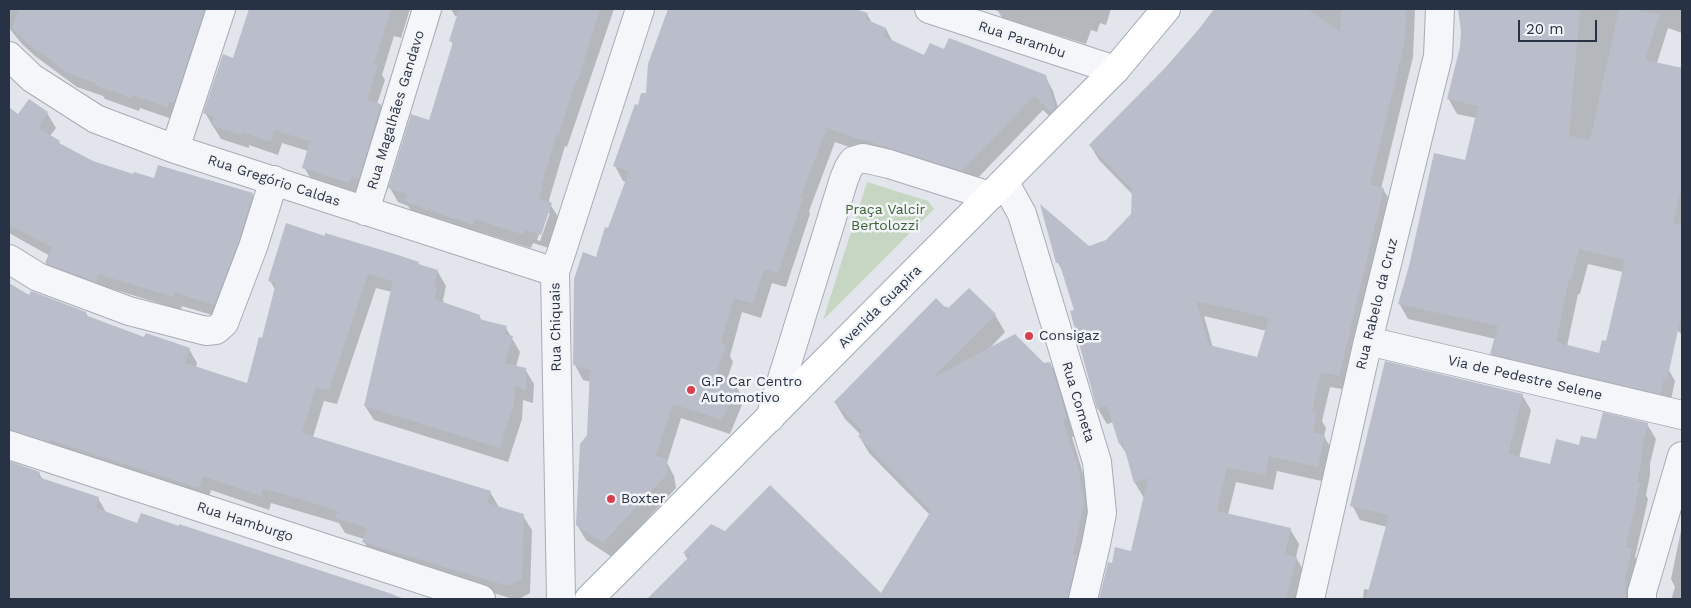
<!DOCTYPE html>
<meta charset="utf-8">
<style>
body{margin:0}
#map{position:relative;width:1691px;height:608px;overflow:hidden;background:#e2e5eb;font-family:"Work Sans",sans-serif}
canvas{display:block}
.frame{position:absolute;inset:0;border:10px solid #283245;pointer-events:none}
.scale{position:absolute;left:1518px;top:20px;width:79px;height:22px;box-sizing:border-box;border:2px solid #283245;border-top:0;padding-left:6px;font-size:15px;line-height:18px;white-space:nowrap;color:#283245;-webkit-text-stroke:4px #f2f4f8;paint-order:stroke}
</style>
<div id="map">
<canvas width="1691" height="608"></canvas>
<div class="frame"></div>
<div class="scale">20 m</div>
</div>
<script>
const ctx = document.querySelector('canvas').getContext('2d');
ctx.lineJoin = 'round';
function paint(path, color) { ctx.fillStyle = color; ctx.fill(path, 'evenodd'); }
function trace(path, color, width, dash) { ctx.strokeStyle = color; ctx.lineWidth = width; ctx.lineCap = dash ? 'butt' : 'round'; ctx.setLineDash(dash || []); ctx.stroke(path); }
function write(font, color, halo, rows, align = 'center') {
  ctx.font = font + ' "Work Sans",sans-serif'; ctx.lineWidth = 5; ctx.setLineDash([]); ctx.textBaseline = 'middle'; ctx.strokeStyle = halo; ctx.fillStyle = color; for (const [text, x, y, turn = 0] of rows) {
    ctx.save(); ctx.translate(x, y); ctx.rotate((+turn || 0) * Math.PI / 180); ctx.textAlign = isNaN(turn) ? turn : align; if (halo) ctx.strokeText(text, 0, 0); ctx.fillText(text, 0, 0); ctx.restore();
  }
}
const green = new Path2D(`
 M867 182 928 201 934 209 823 320Z`);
const shadow = new Path2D(`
 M9 9H205L212 22 175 120 140 108 139 111 105 99 103 96 77 87 35 56 22 44 9 28Z
 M250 9H410L401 38 394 36 382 75 385 80 377 104 381 105 389 119 357 196 312 181 304 167 308 151 282 143 278 155 249 145V148L221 139 205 113 234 59Z
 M451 9H614L567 147 565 146 549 200 550 204 559 218 549 248 533 243 531 248 483 233 481 238 414 215 408 206 398 202 390 188 430 121 453 45 451 41 458 16H455ZM547 213H550L540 241 537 240Z
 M669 9H807L770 112 786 118 835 9H848L867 14 872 23 886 29 893 42 925 56 945 51 1045 76 1053 91 1063 124 1060 126 1043 110 971 185 869 154 835 142 809 211 810 214 786 287 772 283 761 318 742 312 730 356 733 362 726 382 736 386 744 400 730 434 681 418 667 463 674 476 676 488 612 557 586 540 577 525 588 435 591 382 583 380 575 365 609 229 627 182 623 181 615 166 639 107 647 95 649 64Z
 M991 9H1111L1106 25 1100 23 1097 32 1091 30 1086 44 1002 18 998 11Z
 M1216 9H1221L1224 11 1225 9H1415L1413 57 1381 189H1383L1392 204 1348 390 1330 387 1322 421 1326 428 1324 436 1333 452 1326 482 1277 471 1273 490 1236 482 1228 515 1290 529 1299 544 1296 557 1305 574 1299 599H1105L1113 565 1132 553 1144 498 1135 483 1128 456 1120 444 1114 422 1107 424 1098 409 1071 312 1075 311 1064 274 1058 263 1042 208 1089 247 1107 241 1132 214 1133 195 1099 160 1090 145 1166 68 1199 30ZM1204 316 1267 331 1257 358 1213 348Z
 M1459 9H1682V33L1668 28 1657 63 1682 68V335L1658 311 1666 365 1675 381 1669 409 1500 369 1491 354 1496 339 1408 319 1399 303 1410 266 1466 162 1476 118 1457 114 1448 98 1461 47 1462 31ZM1588 264 1623 272 1607 343 1600 354 1567 346 1578 294H1580Z
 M9 108 18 116 47 113 56 128 50 136 59 142 61 146 92 162 134 175 155 180 252 194 260 208 222 318 182 306 181 310 106 287 104 296 55 277 46 263 50 256 9 233Z
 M325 237 418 263 420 265 438 272 446 286 443 300 444 303 479 316 482 321 506 328 520 352 516 367 525 369 534 384 533 403 523 400 522 419 508 462 374 420 365 406 392 292 376 288 337 404 324 401 313 437 490 492 499 507 523 516 532 530 530 593 519 599H513L372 556 364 542V539L345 533 339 523 271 503 269 510 211 490 207 502 9 440V285L30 297 86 313 88 317 145 339 189 349 197 363 196 368 248 384 263 340 276 291 270 281Z
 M945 309 995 315 1005 332 989 349 1044 365 1050 363 1060 380 1076 436 1072 437 1088 490 1093 522 1073 599H649L688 560 684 553 881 595 930 515 869 453 859 436 861 435 845 419 835 402Z
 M1522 395 1531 410 1519 458 1551 466 1580 446 1647 424 1656 439 1650 464V475L1646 495 1648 499 1635 557 1640 565 1634 599H1363L1364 589 1370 590 1387 527 1360 520 1352 505Z
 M9 467 39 473 43 480 98 498 107 514 138 524 179 527 180 526 405 599H272L248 592 245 599H9Z
 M1682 526V599H1674L1672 597 1675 587 1671 579Z`);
const building = new Path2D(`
 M18 9H205L174 103 169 101 168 107 132 95 131 98 95 85 96 83 67 73 39 51V53L12 29Z
 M249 9H391L374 64 378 65 367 100 381 104 359 179 352 177 349 183 302 168 310 141 274 130 271 142 242 132 241 135 211 125 214 117 203 113 223 54 233 58Z
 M459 9H600L578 80H576L559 134 557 133 541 186 543 187 539 199 552 203 541 235 525 230 524 235 475 219 473 225 404 201 407 194 388 188 411 114 429 120 453 42 449 41Z
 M668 9H855L868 13 865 19 886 28 883 36 924 55 930 43 944 49 949 38 1046 75 1055 108 1051 112 1034 96 962 171 861 139V140L827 128 800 197 803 198 778 273 764 269 753 304 734 298 721 342 726 346 715 377 737 385 722 420 673 404 656 456 666 459 668 473 603 543 576 525 580 444 587 435 590 370 573 365 574 279 583 252 596 257 605 227 608 228 611 220 629 171 613 166 635 104 638 105 641 93H646L648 64Z
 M1214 9H1307L1340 32 1341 9H1406L1405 41 1370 185 1384 188 1339 376 1321 372 1312 411 1317 412 1313 433 1325 435 1318 467 1269 456 1265 475 1227 467 1217 511 1291 528 1285 554 1297 557 1286 599H1099L1108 562 1112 563 1115 547 1131 551 1148 478 1134 483 1123 443 1119 444 1107 406 1097 409 1070 311 1074 310 1059 262 1056 263 1040 204 1089 246 1106 240 1131 214 1132 189 1089 145 1165 68 1199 29ZM1196 301 1269 318 1257 357 1209 345Z
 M1458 9H1580L1569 136 1590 140 1619 9H1632L1659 15 1645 60 1682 68V185L1673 223 1682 225V312L1667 380 1664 379 1660 394 1490 354 1498 326 1398 304 1409 266 1434 153 1465 160 1478 106 1447 99 1460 47 1461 31ZM1579 249 1625 260 1606 341 1602 340 1599 353 1556 342 1569 279 1571 280Z
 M29 99 48 112 39 128 60 141 59 143 93 161 133 174 134 172 154 178 158 165 253 193 238 243 214 305 174 292 173 297 98 274 96 282 45 263 52 247 9 225V107L18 114Z
 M286 223 325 236V233L395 254 419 262 418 264 438 270 434 286 437 287 434 299 480 315 479 319 507 326 504 334 513 336 505 363 526 368V390L515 386 514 403 500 448 364 406 393 281 368 274 329 390 316 387 302 433 491 491 487 503 524 514 522 579 508 586 362 542 367 528 335 518 337 511 294 497 263 489 261 496 203 476 199 488 50 440V442L9 430V283L29 295 31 291 86 312 85 315 144 337 146 333 190 348 185 363 247 383 259 337 262 338 276 283 268 281Z
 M969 288 996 314 931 379 1015 334 1044 363 1050 362 1067 418 1063 420 1079 471 1084 503 1073 554 1077 555 1068 599H647L691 555 683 553 711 524 725 531 770 485 881 593 931 511 858 436 863 431 834 402 936 298 945 307 946 306 948 308Z
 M1385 361 1523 394 1508 454 1550 464 1556 439 1579 445 1581 436 1596 439 1603 412 1648 423 1641 450H1643L1641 459H1642L1637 482 1640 483 1626 547 1632 549 1625 579 1626 599H1366L1389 515 1350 506Z
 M9 461 40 472 38 477 99 497 96 508 137 523 141 513 179 526V524L395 595V599H9Z`);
const minor = new Path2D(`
 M929 9 1115 70
 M9 56 32 78 96 119 175 149 555 272
 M175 149 221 9
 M1005 183 1022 214 1097 462 1102 513 1096 544 1083 599
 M365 211 427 9
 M9 259 38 277 129 311 206 331 216 330 224 323 253 247 274 180
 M1368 341 1682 415
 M770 418 844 179 848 169 853 161 863 158 889 164 990 196
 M9 445 481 599
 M561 599 555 272 640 9
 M1310 599 1368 341 1438 56 1440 9
 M1642 599V592L1682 456`);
const major = new Path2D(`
 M589 599 1115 70 1166 9`);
const markers = [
 [1029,336,5,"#d83f4f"],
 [691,390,5,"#d83f4f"],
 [611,499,5,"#d83f4f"]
];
const streetNames = [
 ["Rua Parambu",1022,40,18],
 ["Rua Magalhães Gandavo",396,110,-73],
 ["Rua Gregório Caldas",274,181,18],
 ["Rua Rabelo da Cruz",1377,304,-76],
 ["Avenida Guapira",880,307,-45],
 ["Rua Chiquais",556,327,-91],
 ["Via de Pedestre Selene",1525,378,13],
 ["Rua Cometa",1078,402,73],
 ["Rua Hamburgo",245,522,18]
];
const parkNames = [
 ["Praça Valcir",885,210],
 ["Bertolozzi",885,226]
];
const poiNames = [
 ["Consigaz",1039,336],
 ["G.P Car Centro",701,382],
 ["Automotivo",701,398],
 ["Boxter",621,499]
];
paint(green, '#c6d6c2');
paint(shadow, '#0003');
paint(building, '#b9beca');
trace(minor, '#a6acb6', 30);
trace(major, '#a0a9b8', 30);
trace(minor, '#f5f6f9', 28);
trace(major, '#fff', 28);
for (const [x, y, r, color] of markers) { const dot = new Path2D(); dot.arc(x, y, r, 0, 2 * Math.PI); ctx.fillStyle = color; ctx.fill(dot); trace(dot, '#f2f4f8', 2); }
write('14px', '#283245', '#f2f4f8', streetNames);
write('14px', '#3b6235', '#f2f4f8', parkNames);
write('14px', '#283245', '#f2f4f8', poiNames, 'left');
</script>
